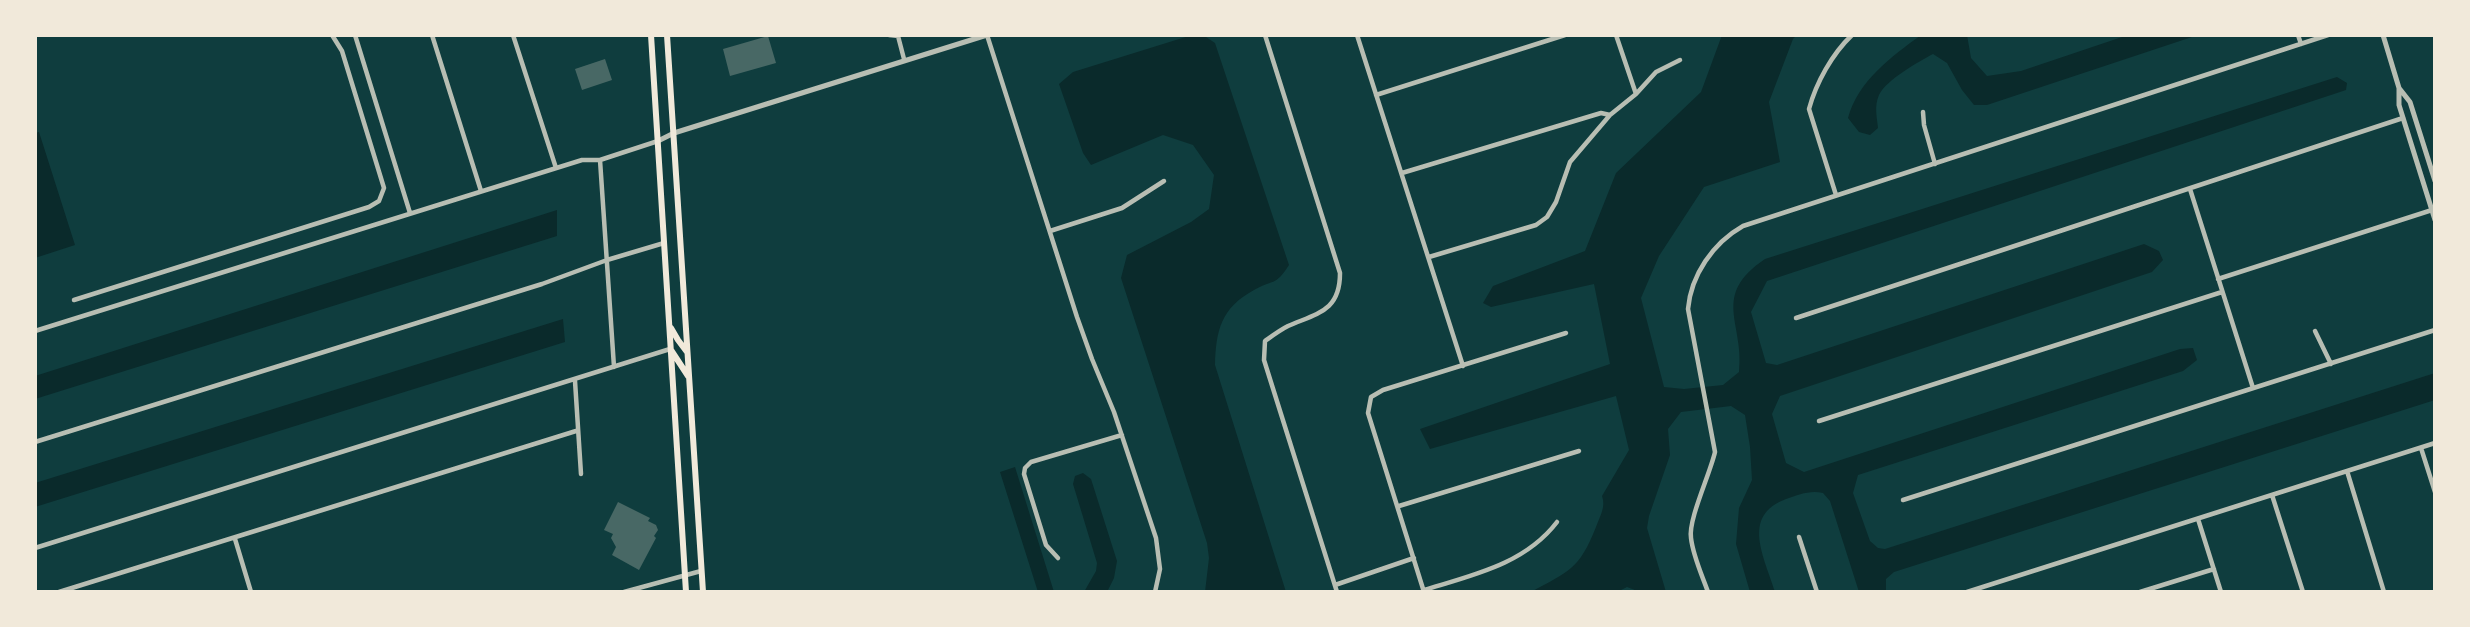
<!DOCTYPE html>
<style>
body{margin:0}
#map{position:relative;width:2470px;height:627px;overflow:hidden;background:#0f3d3e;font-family:Poppins,sans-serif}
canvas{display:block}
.frame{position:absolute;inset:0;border:37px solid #f1e9da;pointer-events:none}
</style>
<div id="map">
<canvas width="2470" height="627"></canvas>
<div class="frame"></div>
</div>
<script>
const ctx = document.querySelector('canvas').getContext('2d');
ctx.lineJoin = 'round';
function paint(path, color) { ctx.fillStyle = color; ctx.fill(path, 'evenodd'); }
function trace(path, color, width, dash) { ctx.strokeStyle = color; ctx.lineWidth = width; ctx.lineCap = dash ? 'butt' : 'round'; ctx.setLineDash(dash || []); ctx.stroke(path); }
const water = new Path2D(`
 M1192 35H1203L1215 43 1289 265C1275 287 1273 279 1254 290 1221 308 1216 330 1215 365L1286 592H1205L1209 558 1207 543 1121 278 1127 255 1191 222 1209 209 1214 175 1193 145 1163 135 1091 165 1083 153 1059 84 1073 72Z
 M1722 35H1797L1793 39 1769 102 1780 162 1704 187 1659 256 1641 298 1664 387 1684 389 1723 385 1739 372C1745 323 1710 296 1765 259L2337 77 2347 83 2346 90 2334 94 1767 281 1751 312 1766 363 1777 365 2144 244 2159 251 2163 260 2152 272 1780 396 1772 414 1786 463 1804 472 2180 349 2193 348 2197 360 2183 371 1858 475 1853 493 1870 541 1878 548 1885 549 2435 373V400L1894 572 1886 579V592H1859L1830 501 1823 493C1809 490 1799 495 1786 499 1740 516 1765 558 1775 592H1750L1736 544 1739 508 1752 480 1750 447 1745 415 1731 406 1681 412 1668 429 1670 455 1649 516 1647 528 1666 592H1640L1627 587 1617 592H1531C1569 571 1579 570 1596 527 1600 516 1606 507 1602 496L1629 450 1616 396 1430 449 1420 429 1610 364 1594 284 1491 307 1483 303 1493 286 1585 251 1616 173 1701 92Z
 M1921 35H1967L1971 58 1987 76 2021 71 2128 35H2198L1987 105H1974L1962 90 1947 63 1933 54C1918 62 1886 80 1879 95 1874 106 1877 117 1878 128L1870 135 1859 132 1848 118C1858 81 1891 57 1921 35Z
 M39 132 75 245 35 258V133Z
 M557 210V236L35 399V376Z
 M563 319 565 342 35 507V483Z
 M1015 467 1054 592H1038L1000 472Z
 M1083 473 1091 479 1117 561 1114 578 1107 592H1084L1096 571 1097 563 1073 484 1075 476Z`);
const building = new Path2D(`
 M768 36 776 63 730 76 723 49Z
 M605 59 612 80 582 90 575 69Z
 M618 502 650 518 648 521 656 525 658 530 654 536 656 538 639 570 612 555 616 547 611 538 613 534 604 530Z`);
const minor = new Path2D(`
 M355 35 410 213
 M432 35 481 191
 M513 35 556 168
 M889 35 898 36 904 59
 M987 35 1077 317 1092 359 1114 412 1156 538 1160 569 1155 592
 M1265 35 1340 273C1340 311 1318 313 1288 326 1280 330 1272 336 1265 341L1264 360 1337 592
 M1357 35 1463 366
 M1616 35 1636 94
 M2298 35 2301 44
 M1376 95 1565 35
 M1923 112 1924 125 1935 164
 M600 160 614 367
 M1402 173 1601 113 1610 115
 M2190 189 2253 388
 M1836 195 1809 109C1816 83 1832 54 1852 35
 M1050 231 1122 208 1164 181
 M1429 257 1536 225 1547 217 1556 202 1570 162 1610 115 1636 94 1656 72 1680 60
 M2218 279 2432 210
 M74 300 369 207 379 201 384 188 342 51 332 35
 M1796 318 2403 118
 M35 331 582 160H600L658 141
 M2315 331 2331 364
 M575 381 581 474
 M1819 421 2222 292
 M35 442 542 284 607 260 664 243
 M2421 448 2435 492
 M2347 471 2384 592
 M2272 495 2303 592
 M1903 500 2435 330
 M1399 506 1579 451
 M2198 519 2221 592
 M1799 537 1817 592
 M235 539 251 592
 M35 548 670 349
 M1058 558 1046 545 1024 474 1025 468 1031 462 1122 435
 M1335 585 1414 558
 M1424 590C1473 575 1525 564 1557 522
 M59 592 576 431
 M624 592 701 571
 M1424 592 1368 413 1371 397 1383 390 1566 333
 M1708 592C1702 575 1693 556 1691 538 1688 520 1710 474 1715 452L1688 309C1691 275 1713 243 1743 226L2328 35
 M1967 592 2435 443
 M2140 592 2214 569`);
const tertiary = new Path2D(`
 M2383 35 2399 88 2410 102 2435 181
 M2399 88V105L2435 220
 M658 141 674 133 987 35`);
const primary = new Path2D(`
 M651 35 686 592
 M667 35 703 592
 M671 328 678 340 687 352
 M671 350 688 376`);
paint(water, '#0a2a2b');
paint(building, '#486865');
trace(minor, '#b8beb3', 4.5);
trace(tertiary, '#b8beb3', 5);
trace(primary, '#f1e9da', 6);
</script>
